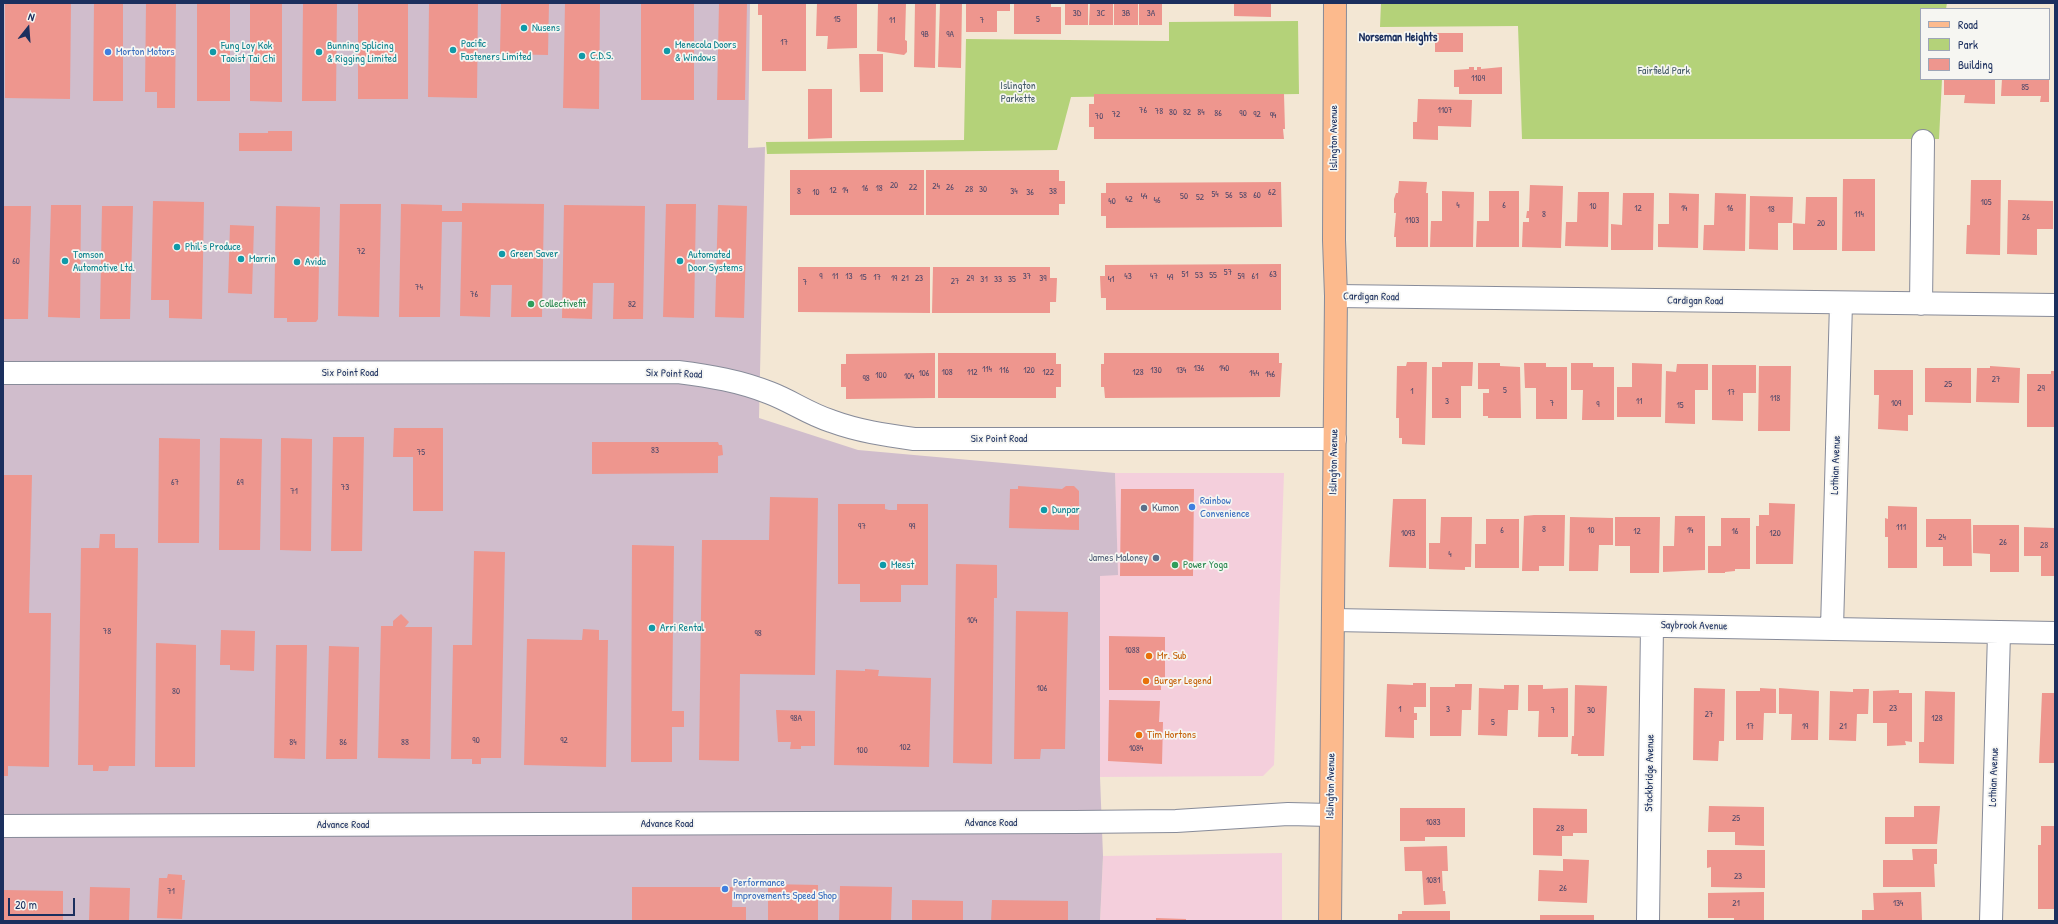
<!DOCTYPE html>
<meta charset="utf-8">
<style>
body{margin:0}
#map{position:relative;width:2058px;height:924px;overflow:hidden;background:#f3e7d4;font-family:"Patrick Hand",sans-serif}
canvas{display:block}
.frame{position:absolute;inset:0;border:4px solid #1b2f5e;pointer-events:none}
.legend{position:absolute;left:1920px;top:8px;width:130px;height:72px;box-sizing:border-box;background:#f6f6f2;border:1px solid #9ea6b7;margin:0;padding:5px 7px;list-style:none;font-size:12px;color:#1b2f5e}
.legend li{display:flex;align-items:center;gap:8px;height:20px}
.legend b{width:20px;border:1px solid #9ea6b7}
.north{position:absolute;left:8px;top:8px;width:40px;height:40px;-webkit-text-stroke:3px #f6f6f2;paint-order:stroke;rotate:17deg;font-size:11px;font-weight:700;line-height:16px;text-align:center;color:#1b2f5e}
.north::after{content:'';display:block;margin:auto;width:14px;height:18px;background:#1b2f5e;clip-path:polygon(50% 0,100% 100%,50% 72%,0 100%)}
.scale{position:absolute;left:8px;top:898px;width:67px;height:18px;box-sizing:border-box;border:2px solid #1b2f5e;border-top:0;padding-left:5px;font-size:12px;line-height:14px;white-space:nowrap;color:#1b2f5e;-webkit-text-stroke:3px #f6f6f2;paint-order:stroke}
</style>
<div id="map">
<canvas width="2058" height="924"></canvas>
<div class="frame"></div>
<ul class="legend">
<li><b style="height:5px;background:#fcba8d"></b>Road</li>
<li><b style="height:11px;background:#b4d279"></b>Park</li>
<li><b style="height:11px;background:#ee968e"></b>Building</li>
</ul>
<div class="north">N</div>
<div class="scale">20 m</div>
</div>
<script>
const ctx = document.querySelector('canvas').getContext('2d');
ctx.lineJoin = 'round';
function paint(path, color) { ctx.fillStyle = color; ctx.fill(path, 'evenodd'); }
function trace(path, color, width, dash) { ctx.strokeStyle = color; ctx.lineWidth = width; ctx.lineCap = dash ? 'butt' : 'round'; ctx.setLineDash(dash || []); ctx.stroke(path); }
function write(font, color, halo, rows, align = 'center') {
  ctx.font = font + ' "Patrick Hand",sans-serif'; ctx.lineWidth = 3.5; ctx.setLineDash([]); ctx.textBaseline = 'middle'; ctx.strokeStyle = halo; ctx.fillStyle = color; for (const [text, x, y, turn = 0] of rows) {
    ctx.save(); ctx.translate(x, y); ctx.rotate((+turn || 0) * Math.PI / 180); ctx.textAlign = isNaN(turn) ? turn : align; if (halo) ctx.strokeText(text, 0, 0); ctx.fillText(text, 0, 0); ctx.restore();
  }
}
const built = new Path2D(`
 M1115 473H1284L1274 765 1263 776 1100 777V575H1117Z
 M1282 853V921H1100L1103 856Z`);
const industrial = new Path2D(`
 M3 3H750L748 148 765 147 759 418 858 450 1115 473 1118 575 1100 576V777L1103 856 1100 921H3Z`);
const green = new Path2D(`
 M1381 3H1947L1946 9H1921V79H1942L1939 139H1522L1518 26 1380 27Z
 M1298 21 1299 94 1071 97 1057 150 767 154 766 142 964 140 966 39 1169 41V22Z`);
const building = new Path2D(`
 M5 3H71L70 99 5 98Z
 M94 3H123V101H93Z
 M146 3H176L175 108H157V92H145Z
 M197 3H230V101H197Z
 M250 3H282V102L250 101Z
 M303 3H337L336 101H302Z
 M358 3H408V99H358Z
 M429 3H478L477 98 428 97Z
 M501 3H549L548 55 500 54Z
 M565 3H600L599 109 563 108Z
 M641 3H694V100H641Z
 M719 3H747L745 100H717Z
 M758 3H806V71H762V15H758Z
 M817 3H857V48L827 49 828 36H816Z
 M878 3H906L905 40 907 41V52L904 55 877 51Z
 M915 3H936L935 68 914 67Z
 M940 3H962L961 68 938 67Z
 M966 3H1010V11H997V32H966Z
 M1014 3H1051V7H1061V34H1014Z
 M1065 3H1088V25H1065Z
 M1090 3H1113V25H1089Z
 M1114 3H1138V25H1114Z
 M1139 3H1162V25H1139Z
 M1234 3H1271V17L1234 16Z
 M1435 33H1463V52H1435Z
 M859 54H883V92H860Z
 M1469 67H1474V70H1477V67H1481V69L1502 67V94H1459V87H1454V70L1469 69Z
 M1944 79H1995V104L1964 103 1965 95H1944Z
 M2002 79H2049V102H2040L2041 96H2001Z
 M808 89H832V138L808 139Z
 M1094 94H1284L1285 129H1283L1284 139H1094V127H1089V104H1094Z
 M1418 99 1472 100 1471 127 1438 126V140L1413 139V122H1417Z
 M268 131H292V151H239V133H268Z
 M790 170H924V215H790Z
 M926 170H1059V181H1065V204H1059V215H926Z
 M1843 179H1875V251H1842Z
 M1971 180H2001L2000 255 1966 254 1967 225H1970Z
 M1399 181 1427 182 1426 193H1428V247H1396V237H1394L1396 213H1394V199L1396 193H1398Z
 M1281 182 1282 227 1106 228V216H1101V193H1106V183Z
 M1530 185 1563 186 1561 248 1522 247 1523 222H1529V218H1526L1527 211H1529Z
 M1442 191 1474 192 1473 247H1430L1431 221H1442Z
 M1489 191H1519V247H1476L1477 221H1489Z
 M1578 192H1609L1608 247 1565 246 1566 222H1577Z
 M1623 193H1654L1653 250H1611V224L1622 225Z
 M1669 193 1699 194 1698 248 1658 247V224H1669Z
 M1715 193 1746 194 1745 251 1703 250 1704 225H1714Z
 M1750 196 1793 197 1792 223H1778V250L1749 249Z
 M1806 197H1837V250H1793V223L1805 224Z
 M2008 200 2053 201V229H2037V255L2007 254Z
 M153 201 204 202 202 319 169 318V300H151Z
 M462 203 544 204 542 317H511L512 285H491L490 317 460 316 462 222H442L440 317H399L401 204 442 205V211H462Z
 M340 204H381L379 317 338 316Z
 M666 204H696L694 318 663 317Z
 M51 205H81L80 318 48 317Z
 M564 205 645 206 643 319H613L614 283H593L592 319 562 318Z
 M718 205 747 206 744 318 715 317Z
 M3 206H31L28 319H3Z
 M102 206H133L130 319H100Z
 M276 206 320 207 318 319 316 322H287V318H274Z
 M230 225 254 226 252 294 228 293Z
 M1281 264V310H1106V298H1101L1100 276H1105V265Z
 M798 267H930V313L798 312Z
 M933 267H1050V278H1057L1056 302H1050V313H932Z
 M935 353V398L846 399V387H841V364H846V354Z
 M938 353H1056V364H1061V387H1056V398H938Z
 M1104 353H1279V363H1282L1280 397 1105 398 1104 387H1101V364H1104Z
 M1407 362H1427L1425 445 1402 444V438H1399V418H1396L1397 366H1406Z
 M1442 362H1473L1472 386H1461V418H1432V367H1442Z
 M1478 363H1500V366L1520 367 1521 418H1488V416H1483V393H1489V389H1478Z
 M1524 363H1546V367H1567V419H1536V388H1525Z
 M1571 363H1593V367H1614V420H1582L1583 390H1571Z
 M1632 363 1662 364 1661 417H1617V387H1632Z
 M1677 364H1708V390H1695V424L1665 423 1666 371 1676 372Z
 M1712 365H1756V393H1743V421L1712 420Z
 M1759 366H1791L1790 431H1758Z
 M1990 366 2020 368 2019 403 1976 402 1977 368H1990Z
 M1925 368H1971V403L1925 402Z
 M1874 370H1913V415H1908V431L1878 429 1879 395H1874Z
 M2051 371H2055V427H2027V374H2051Z
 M394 428H443V511H413V457H393Z
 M333 437H364L362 551H331Z
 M159 438 200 439 199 543H158Z
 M220 438 262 439 260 550H219Z
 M281 438 312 439 311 551 280 550Z
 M592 442H718L719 445H722L723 455 718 456V473L592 474Z
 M3 475H32L29 613H51L49 767 8 766V776H3Z
 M1018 486 1062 489 1066 486H1074L1079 491V530L1009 528 1010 489H1018Z
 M1121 489H1194L1193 576H1120Z
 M770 497 818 498 815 675 740 674 739 761 699 760 702 540H769Z
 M1393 499H1426V568L1389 567Z
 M1769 503 1795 504 1793 564H1756V526H1759V515H1769Z
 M838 504H885V509L889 510H897V504H928V585H901V602H860V584H838Z
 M1888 506 1917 507V568H1888V537H1885V518L1888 519Z
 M1534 515H1565L1564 566H1539V571H1522L1524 516Z
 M1675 516H1705V570L1663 572V546H1674Z
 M1441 517H1472L1471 567H1465V570L1429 569V543H1440Z
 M1570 517 1613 518V545H1599L1598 571H1569Z
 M1615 517H1660L1659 573H1630V546H1615Z
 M1721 518H1750V569H1735V571L1725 572V573H1708V546H1721Z
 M1486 519H1519V568H1475V544H1486Z
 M1926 519H1971L1972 566H1943V547H1926Z
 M1973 525H2019V572H1990V554L1973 553Z
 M2024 527 2055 528V576H2041V556H2024Z
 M100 534H115V548H138L135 766H109L108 771H93V765H78L81 548H99Z
 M632 545 674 546 672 711H684V727H672V762H631Z
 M474 551 505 552 501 758H481V764H472V759H451L453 645H472Z
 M956 564 997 565V598H994L992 764 953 763Z
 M1016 611 1068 612 1065 749H1041L1040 759H1014Z
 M401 614 409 622 405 627H432L430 759 378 758 381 626H393V621Z
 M583 629 599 630V640H608L606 767 524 765 527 639 582 640Z
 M221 630 255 631 254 671 230 670V665H220Z
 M1109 636 1165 637V683H1161V690H1109Z
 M156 643 196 645 195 767H155Z
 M276 645H307L305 759 274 758Z
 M329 646 359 647 357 759H326Z
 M865 669 879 670 878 676 931 678 929 767 834 765 836 670 865 671Z
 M1413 683H1426V707H1414V713H1417V720H1414V738L1385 737 1387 684 1413 685Z
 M1455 684H1472L1471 710H1462L1461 736H1430V687H1455Z
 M1504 685H1519L1518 710H1508L1507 736 1478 735 1479 688 1504 689Z
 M1528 685H1543V689L1568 688V737H1538L1539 711H1528Z
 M1575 685 1607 686 1604 756H1578V754H1571L1572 736H1574Z
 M1694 688 1725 689 1724 741H1719L1718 761 1693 760Z
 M1760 688 1776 689V713H1764L1763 740H1736V691H1760Z
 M1779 688 1819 691 1818 740H1791L1792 714H1779Z
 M1853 689H1869L1868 714H1857L1856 741 1829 740 1830 691 1853 692Z
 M1899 690V693H1912V742L1905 741 1906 745 1887 746V723H1873V691Z
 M1925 691 1955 692 1954 764 1919 763V742H1924Z
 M2042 693H2055V763H2039Z
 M1109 700 1160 701 1159 722H1163L1162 764 1108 761Z
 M776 710 815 711V746H801V749H790L791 742H778Z
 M1709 806 1764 807V846L1735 845V832H1708Z
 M1914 806H1940L1937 844H1885V817H1914Z
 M1400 808H1465V837H1425V841H1400Z
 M1533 808 1587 809V833H1573V836H1562V856L1533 855Z
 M2041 826H2055V909H2038V845H2041Z
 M1447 846 1448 871H1442L1443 891H1445L1446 904 1424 905 1422 871H1405L1404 847Z
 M1912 849H1937V864H1934L1935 887H1883V860H1913Z
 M1707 850H1765V888L1711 887V867L1707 868Z
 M1563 859 1589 860 1587 903 1538 901 1539 870 1563 871Z
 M168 874 182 875V880H185L182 919 157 918 159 878H167Z
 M768 884 818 885V921H768Z
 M840 886 892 887 891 921H839Z
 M90 887 130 888 129 921H89Z
 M632 887H733L732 907H746V921H632Z
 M3 890 63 891V921H3Z
 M1764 892V921H1734V918H1708V893Z
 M1921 892 1922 920 1862 921V910H1874L1873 893Z
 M912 900 963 901V921H912Z
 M992 900 1068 901V921H991Z
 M1402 911H1450V921H1398V914H1402Z
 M1540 915H1594V921H1540Z
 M1156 918 1186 919V921H1156Z`);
const minor = new Path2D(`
 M1336 296 2055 305
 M1921 304 1923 141
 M3 373 678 372C710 376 740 381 770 393 791 401 809 414 831 421 858 431 885 435 914 439H1335
 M1333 620 2055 633
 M1832 628 1841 303
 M3 826 1075 822 1176 821 1288 814 1331 815
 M1648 921 1652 626
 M1991 921 1999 633`);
const major = new Path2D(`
 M1330 921 1336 296 1334 240 1335 3`);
const markers = [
 [524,28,4,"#0f9aa8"],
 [453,50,4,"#0f9aa8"],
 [667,51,4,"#0f9aa8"],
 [108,52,4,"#3f7fe0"],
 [213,52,4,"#0f9aa8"],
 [319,52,4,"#0f9aa8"],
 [582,56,4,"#0f9aa8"],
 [177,247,4,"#0f9aa8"],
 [502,254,4,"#0f9aa8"],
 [241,259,4,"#0f9aa8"],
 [65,261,4,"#0f9aa8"],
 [680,261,4,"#0f9aa8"],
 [297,262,4,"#0f9aa8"],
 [531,304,4,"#2e9e5b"],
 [1192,507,4,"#3f7fe0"],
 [1144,508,4,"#5c6f8a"],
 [1044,510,4,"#0f9aa8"],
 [1156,558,4,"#5c6f8a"],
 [883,565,4,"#0f9aa8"],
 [1175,565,4,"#2e9e5b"],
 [652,628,4,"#0f9aa8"],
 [1149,656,4,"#e8710a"],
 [1146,681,4,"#e8710a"],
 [1139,735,4,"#e8710a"],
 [725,889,4,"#3f7fe0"]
];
const numberNames = [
 ["3D",1077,14],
 ["3C",1101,14],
 ["3B",1126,14],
 ["3A",1151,14],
 ["15",837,20],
 ["5",1038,20],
 ["11",892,21],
 ["7",982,21],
 ["9B",925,35],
 ["9A",950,35],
 ["17",784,43],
 ["1109",1478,79],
 ["85",2025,88],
 ["76",1143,111],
 ["1107",1445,111],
 ["78",1159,112],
 ["80",1173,113],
 ["82",1187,113],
 ["84",1201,113],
 ["86",1218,114],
 ["90",1243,114],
 ["72",1116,115],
 ["92",1257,115],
 ["94",1273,116],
 ["70",1099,117],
 ["20",894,186],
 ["24",936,187],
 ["22",913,188],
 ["26",950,188],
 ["16",865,189],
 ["18",879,189],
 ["28",969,190],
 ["30",983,190],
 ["12",833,191],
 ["14",845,191],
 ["8",799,192],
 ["34",1014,192],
 ["38",1053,192],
 ["10",816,193],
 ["36",1030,193],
 ["62",1272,193],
 ["54",1215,195],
 ["56",1229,196],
 ["58",1243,196],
 ["60",1257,196],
 ["44",1144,197],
 ["50",1184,197],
 ["52",1200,198],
 ["42",1129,200],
 ["46",1157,201],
 ["40",1112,202],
 ["105",1986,203],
 ["4",1458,206],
 ["6",1504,206],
 ["10",1593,207],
 ["12",1638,209],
 ["14",1684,209],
 ["16",1730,209],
 ["18",1771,210],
 ["8",1544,215],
 ["114",1859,215],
 ["26",2026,218],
 ["1103",1412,221],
 ["20",1821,224],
 ["72",361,252],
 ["60",16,262],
 ["57",1228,273],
 ["51",1185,275],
 ["63",1273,275],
 ["53",1199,276],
 ["55",1213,276],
 ["9",821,277],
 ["11",835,277],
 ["13",849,277],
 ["37",1027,277],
 ["43",1128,277],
 ["47",1154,277],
 ["59",1241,277],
 ["61",1255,277],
 ["15",863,278],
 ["17",877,278],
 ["49",1170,278],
 ["19",894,279],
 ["21",905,279],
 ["23",919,279],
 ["29",970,279],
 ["39",1043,279],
 ["31",984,280],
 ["33",998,280],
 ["35",1012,280],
 ["41",1111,280],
 ["27",955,282],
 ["7",805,283],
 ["74",419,288],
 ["76",474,295],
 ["82",632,305],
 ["136",1199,369],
 ["140",1224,369],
 ["114",987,370],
 ["116",1004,371],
 ["120",1029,371],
 ["130",1156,371],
 ["134",1181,371],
 ["108",947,373],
 ["112",972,373],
 ["122",1048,373],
 ["128",1138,373],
 ["106",924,374],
 ["144",1254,374],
 ["146",1270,375],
 ["100",881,376],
 ["104",909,377],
 ["98",866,379],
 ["27",1996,380],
 ["25",1948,385],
 ["29",2041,389],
 ["5",1505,391],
 ["1",1412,392],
 ["17",1731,393],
 ["118",1775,399],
 ["3",1447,402],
 ["11",1639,402],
 ["7",1552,404],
 ["109",1896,404],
 ["9",1598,405],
 ["15",1680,406],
 ["83",655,451],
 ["75",421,453],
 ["67",175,483],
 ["69",240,483],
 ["73",345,488],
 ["71",294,492],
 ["97",862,527],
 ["99",912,527],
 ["111",1901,528],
 ["8",1544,530],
 ["6",1502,531],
 ["10",1591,531],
 ["14",1690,531],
 ["12",1637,532],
 ["16",1735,532],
 ["1093",1408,534],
 ["120",1775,534],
 ["24",1942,538],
 ["26",2003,543],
 ["28",2044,546],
 ["4",1450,555],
 ["104",972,621],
 ["78",107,632],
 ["98",758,634],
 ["1088",1132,651],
 ["106",1042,689],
 ["80",176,692],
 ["23",1893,709],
 ["1",1400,710],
 ["3",1448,710],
 ["7",1553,711],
 ["30",1591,711],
 ["27",1709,715],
 ["98A",796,719],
 ["128",1937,719],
 ["5",1493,723],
 ["17",1750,727],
 ["19",1805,727],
 ["21",1843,727],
 ["90",476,741],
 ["92",564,741],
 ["84",293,743],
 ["86",343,743],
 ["88",405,743],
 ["102",905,748],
 ["1084",1136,749],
 ["100",862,751],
 ["25",1736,819],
 ["1083",1433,823],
 ["28",1560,829],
 ["23",1738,877],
 ["1081",1433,881],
 ["26",1563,889],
 ["71",171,892],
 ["21",1736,904],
 ["134",1898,904]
];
const cultureNames = [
 ["Nusens",532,28],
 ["Pacific",461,44],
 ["Fasteners Limited",461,57],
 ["Menecola Doors",675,45],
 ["& Windows",675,58],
 ["Fung Loy Kok",221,46],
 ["Taoist Tai Chi",221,59],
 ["Bunning Splicing",327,46],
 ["& Rigging Limited",327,59],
 ["C.D.S.",590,56],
 ["Phil’s Produce",185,247],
 ["Green Saver",510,254],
 ["Tomson",73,255],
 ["Automotive Ltd.",73,268],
 ["Automated",688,255],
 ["Door Systems",688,268],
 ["Marrin",249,259],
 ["Avida",305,262],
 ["Dunpar",1052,510],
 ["Meest",891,565],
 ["Arri Rental",660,628]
];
const shopNames = [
 ["Morton Motors",116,52],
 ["Rainbow",1200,501],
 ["Convenience",1200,514],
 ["Performance",733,883],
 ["Improvements Speed Shop",733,896]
];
const parkNames = [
 ["Fairfield Park",1664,71],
 ["Islington",1018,86],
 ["Parkette",1018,99]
];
const streetNames = [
 ["Islington Avenue",1334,138,-90],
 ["Cardigan Road",1371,297,1],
 ["Cardigan Road",1695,301,1],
 ["Six Point Road",350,373],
 ["Six Point Road",674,374,2],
 ["Six Point Road",999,439],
 ["Islington Avenue",1334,462,-89],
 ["Lothian Avenue",1836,465,-88],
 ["Saybrook Avenue",1694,626,1],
 ["Stockbridge Avenue",1650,773,-89],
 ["Lothian Avenue",1994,777,-88],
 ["Islington Avenue",1331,786,-89],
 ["Advance Road",991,823],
 ["Advance Road",667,824],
 ["Advance Road",343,825]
];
const leisureNames = [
 ["Collectivefit",539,304],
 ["Power Yoga",1183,565]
];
const serviceNames = [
 ["Kumon",1152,508],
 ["James Maloney",1148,558,"right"]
];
const foodNames = [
 ["Mr. Sub",1157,656],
 ["Burger Legend",1154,681],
 ["Tim Hortons",1147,735]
];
const neighbourhoodNames = [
 ["Norseman Heights",1398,38]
];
paint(built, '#f4cfdc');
paint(industrial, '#d0bdcc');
paint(green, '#b4d279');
paint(building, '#ee968e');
trace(minor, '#878b99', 24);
trace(major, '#878b99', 24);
trace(minor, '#fff', 22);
trace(major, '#fcba8d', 22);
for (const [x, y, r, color] of markers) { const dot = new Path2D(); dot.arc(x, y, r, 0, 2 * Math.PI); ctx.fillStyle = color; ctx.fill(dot); trace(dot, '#f6f6f2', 1.5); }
write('9px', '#50496a', null, numberNames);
write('11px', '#0d838f', '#f6f6f2', cultureNames, 'left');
write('11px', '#366cbe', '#f6f6f2', shopNames, 'left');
write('11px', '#415865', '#f6f6f2', parkNames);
write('11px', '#1b2f5e', '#f6f6f2', streetNames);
write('11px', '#27864d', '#f6f6f2', leisureNames, 'left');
write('11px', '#4e5e75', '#f6f6f2', serviceNames, 'left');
write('11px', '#c56008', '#f6f6f2', foodNames, 'left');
write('bold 12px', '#1b2f5e', '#f6f6f2', neighbourhoodNames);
</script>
